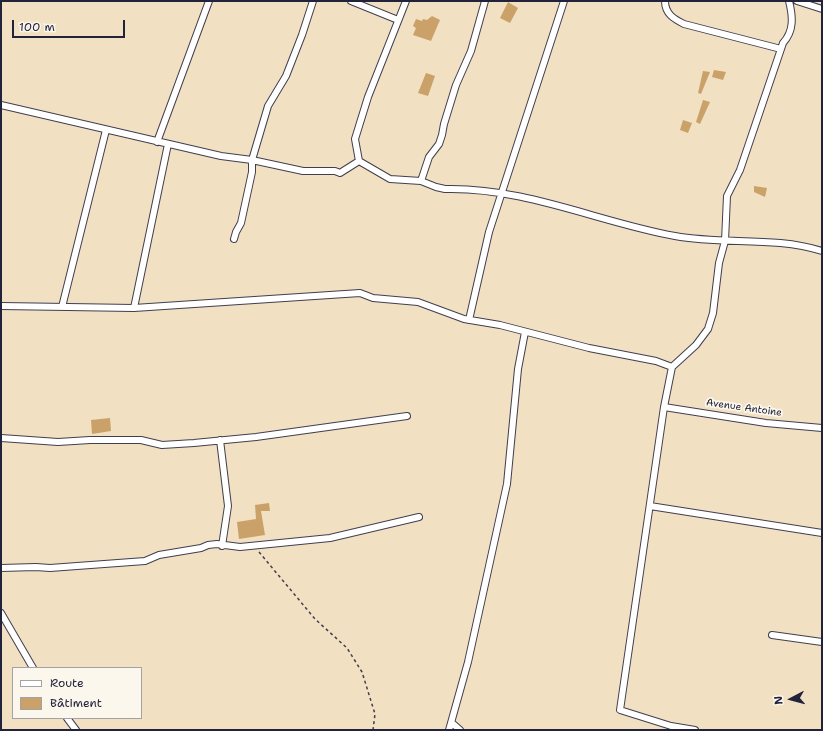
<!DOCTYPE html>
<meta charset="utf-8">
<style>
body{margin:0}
#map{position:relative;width:823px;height:731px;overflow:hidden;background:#f2e0c3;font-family:"Shantell Sans",sans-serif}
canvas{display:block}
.frame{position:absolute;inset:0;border:2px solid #22223b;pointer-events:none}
.legend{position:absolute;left:12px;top:667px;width:130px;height:52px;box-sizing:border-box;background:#fbf7ec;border:1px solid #a4a2a5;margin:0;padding:5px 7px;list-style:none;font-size:12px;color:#22223b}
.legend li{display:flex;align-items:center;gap:8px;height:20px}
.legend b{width:20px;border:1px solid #a4a2a5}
.north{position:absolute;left:771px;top:679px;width:40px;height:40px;-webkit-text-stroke:3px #fbf7ec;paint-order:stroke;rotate:264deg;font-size:11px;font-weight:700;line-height:16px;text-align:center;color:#22223b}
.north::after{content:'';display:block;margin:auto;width:14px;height:18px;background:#22223b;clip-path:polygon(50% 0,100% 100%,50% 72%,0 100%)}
.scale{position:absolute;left:12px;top:20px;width:113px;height:18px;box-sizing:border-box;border:2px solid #22223b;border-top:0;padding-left:5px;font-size:12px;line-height:14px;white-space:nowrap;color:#22223b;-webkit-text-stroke:3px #fbf7ec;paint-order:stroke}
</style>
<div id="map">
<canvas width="823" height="731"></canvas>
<div class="frame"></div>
<ul class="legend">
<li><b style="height:5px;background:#fff"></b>Route</li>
<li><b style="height:11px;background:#caa168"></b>Bâtiment</li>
</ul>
<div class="north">N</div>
<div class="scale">100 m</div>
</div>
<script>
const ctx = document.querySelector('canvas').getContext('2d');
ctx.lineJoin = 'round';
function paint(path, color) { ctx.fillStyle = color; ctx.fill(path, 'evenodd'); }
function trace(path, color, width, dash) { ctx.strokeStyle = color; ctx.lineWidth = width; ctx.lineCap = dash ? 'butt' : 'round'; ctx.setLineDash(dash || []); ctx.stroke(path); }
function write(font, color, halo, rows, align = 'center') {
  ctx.font = font + ' "Shantell Sans",sans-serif'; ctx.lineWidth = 3.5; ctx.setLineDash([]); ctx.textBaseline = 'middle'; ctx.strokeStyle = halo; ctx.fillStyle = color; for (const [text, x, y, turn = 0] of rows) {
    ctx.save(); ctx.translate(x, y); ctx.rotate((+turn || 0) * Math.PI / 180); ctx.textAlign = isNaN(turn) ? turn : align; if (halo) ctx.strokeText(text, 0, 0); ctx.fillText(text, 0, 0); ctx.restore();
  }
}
const building = new Path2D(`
 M508 2 518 8 510 23 500 18Z
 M432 16 440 20 431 41 413 35 416 28 413 26 416 19 422 21 423 19 427 20Z
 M714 70 726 72 723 80 712 77Z
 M703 71 710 72 701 94 698 93Z
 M426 73 435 76 428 96 418 93Z
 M703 100 710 102 700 124 696 122Z
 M683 120 692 123 688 133 680 130Z
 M754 186 767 188 765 197 754 192Z
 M110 418 111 431 92 434 91 420Z
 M269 503 270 511H261L265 535 239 539 237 522 256 519 255 505Z`);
const path = new Path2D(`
 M259 552 315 619 347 648 362 672 375 714 373 730`);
const street = new Path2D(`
 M351 1 398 20
 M665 1C665 14 674 19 684 24L781 49
 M797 1 822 9
 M1 105 221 156 252 160 303 171H335L340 173 359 161 390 179 421 181 436 187 445 189C525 187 598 222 675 236 724 245 774 236 822 251
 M157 142 209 1
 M359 161 355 139 368 97 406 1
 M421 181 429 157 439 144 442 135 444 124 456 85 471 51 485 1
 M234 239 236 232 241 223 252 172V160L268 106 286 76 302 35 313 1
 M1 306 134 308 360 293 373 298 418 302 464 319 500 325 589 348 656 361 672 367
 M62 307 106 130
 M134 308 168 144
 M469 320 489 232 564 1
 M664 407 766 423 822 428
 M1 438 58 442 90 440H141L162 445 194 443 256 437 407 416
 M220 440 228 506 222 546
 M650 506 822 533
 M1 568 36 567 50 568 145 561 159 555 201 548 208 545 217 544 240 547 330 538 419 517
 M1 613 33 668
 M772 635 822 642
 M67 718 76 730
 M452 723 460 730
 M449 730 468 662 507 484 518 369 525 332
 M695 730 671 726 620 710 664 407 672 367 696 345 708 329 713 313 719 263 725 241 727 196 740 170 783 43C794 31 793 17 789 1`);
const streetNames = [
 ["Avenue Antoine",744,408,8]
];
paint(building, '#caa168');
trace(street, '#413e4f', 8);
trace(path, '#413e4f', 1.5, [3, 3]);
trace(street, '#fff', 6);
write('10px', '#22223b', '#fbf7ec', streetNames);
</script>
